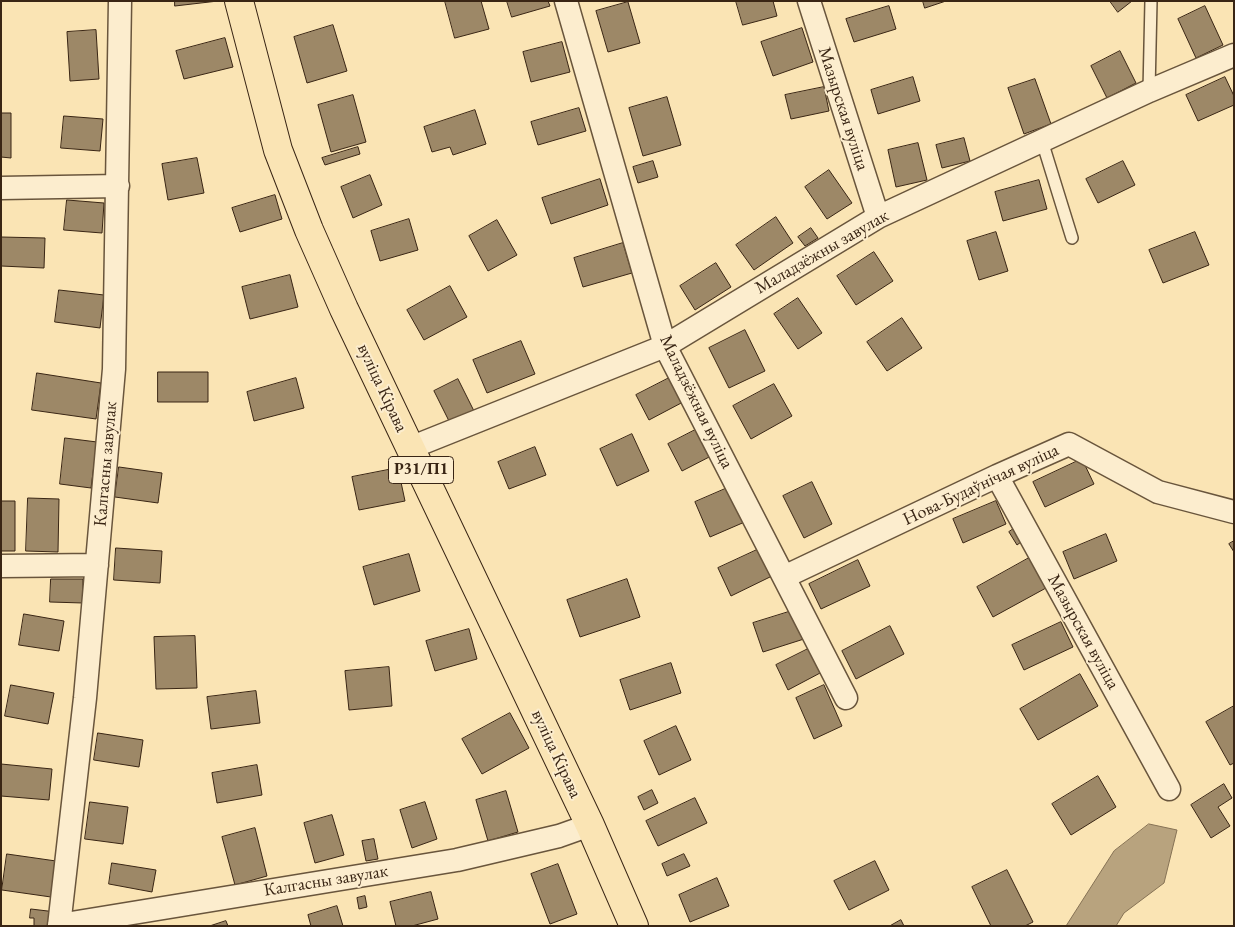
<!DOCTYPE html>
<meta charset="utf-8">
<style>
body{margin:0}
#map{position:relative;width:1235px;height:927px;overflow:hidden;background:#fae4b4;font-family:"EB Garamond",serif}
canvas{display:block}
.frame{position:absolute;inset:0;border:2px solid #392514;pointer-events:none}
</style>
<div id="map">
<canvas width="1235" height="927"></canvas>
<div class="frame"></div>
</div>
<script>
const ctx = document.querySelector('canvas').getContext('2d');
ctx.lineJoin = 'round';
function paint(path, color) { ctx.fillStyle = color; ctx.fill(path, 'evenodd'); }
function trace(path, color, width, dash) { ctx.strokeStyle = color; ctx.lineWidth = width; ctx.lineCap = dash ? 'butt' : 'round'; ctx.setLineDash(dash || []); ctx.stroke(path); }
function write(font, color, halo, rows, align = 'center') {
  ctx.font = font + ' "EB Garamond",serif'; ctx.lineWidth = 4; ctx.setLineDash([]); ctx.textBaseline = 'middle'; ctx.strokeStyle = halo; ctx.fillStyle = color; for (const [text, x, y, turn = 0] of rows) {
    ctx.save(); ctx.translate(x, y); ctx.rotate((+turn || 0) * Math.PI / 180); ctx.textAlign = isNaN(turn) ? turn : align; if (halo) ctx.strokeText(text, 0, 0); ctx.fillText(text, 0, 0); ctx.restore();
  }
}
const water = new Path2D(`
 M1149 824 1177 830 1164 883 1124 913 1116 926H1066L1114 851Z`);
const building = new Path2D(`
 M175 1H218L175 6Z
 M445 1H481L489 29 455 38Z
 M507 1H548L550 6 512 17Z
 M736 1H773L777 16 743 25Z
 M923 1H946L925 8Z
 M1110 1H1132L1118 12Z
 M628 2 640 43 608 52 596 11Z
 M889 6 896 29 854 42 846 19Z
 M1205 6 1223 45 1196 58 1178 19Z
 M333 25 347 71 307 83 294 37Z
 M802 28 813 62 773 76 761 42Z
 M96 30 99 79 70 81 67 32Z
 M225 38 233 67 184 79 176 51Z
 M562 42 570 72 531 82 523 52Z
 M1120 51 1136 83 1107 98 1091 66Z
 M913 77 920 101 878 114 871 90Z
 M1225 77 1234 96V105L1198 121 1186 95Z
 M1035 79 1051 124 1024 134 1008 88Z
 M824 87 829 111 791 119 785 95Z
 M353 95 366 142 331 152 318 105Z
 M667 97 681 145 643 156 629 108Z
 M579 108 586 131 538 145 531 122Z
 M475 110 486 144 453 155 450 147 432 152 424 127Z
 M1 113H11V158L1 157Z
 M64 116 103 119 100 151 61 148Z
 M964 138 970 161 942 168 936 145Z
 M918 143 927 180 896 187 888 150Z
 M358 147 360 154 325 165 322 158Z
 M197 158 204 193 168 200 162 164Z
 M653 161 658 177 638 183 633 167Z
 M1123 161 1135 185 1098 203 1086 179Z
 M829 170 852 203 827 219 805 187Z
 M370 175 382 205 353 218 341 187Z
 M600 179 608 205 551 224 542 198Z
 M1039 180 1047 209 1003 221 995 192Z
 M275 195 282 219 240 232 232 208Z
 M67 200 104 203 102 233 64 230Z
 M776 217 793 243 754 270 736 245Z
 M409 219 418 250 380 261 371 231Z
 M497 220 517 255 488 271 469 236Z
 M811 228 818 238 805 246 798 237Z
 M996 232 1008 271 979 280 967 241Z
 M1195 232 1209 265 1163 283 1149 250Z
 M1 237 45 238 44 268 1 266Z
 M623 243 632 273 583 287 574 258Z
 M874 252 893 281 856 305 837 276Z
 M716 263 731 287 695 310 680 286Z
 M290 275 298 307 250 319 242 287Z
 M450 286 467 317 424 340 407 310Z
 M59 290 104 295 100 328 55 322Z
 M798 298 822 333 798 349 774 314Z
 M902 318 922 348 887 371 867 342Z
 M745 330 765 371 729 388 709 348Z
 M521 341 535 374 487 393 473 360Z
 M158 372H208V402H158Z
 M37 373 101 383 96 419 32 410Z
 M673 376 685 401 649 420 636 395Z
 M296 378 304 408 254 421 247 392Z
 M458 379 474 411 449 421 434 391Z
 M774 384 792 416 751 439 733 406Z
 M701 427 715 454 682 471 668 444Z
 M632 434 649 471 617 486 600 449Z
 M65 438 97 442 91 488 60 484Z
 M535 447 546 475 509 489 498 462Z
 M1082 459 1094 484 1045 507 1033 482Z
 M119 467 162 473 158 503 115 497Z
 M398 468 405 501 359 510 352 477Z
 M812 482 832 524 804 538 783 496Z
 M732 486 747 521 710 537 695 502Z
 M28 498 59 499 58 552 26 551Z
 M1 501H15V551H1Z
 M996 501 1006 524 963 543 953 519Z
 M1018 526 1025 539 1017 545 1009 532Z
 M1106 534 1117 561 1074 579 1063 552Z
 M1234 541V552L1229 544Z
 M116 548 162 551 160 583 114 580Z
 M759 549 772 576 731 596 718 568Z
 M409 554 420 591 374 605 363 567Z
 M1029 558 1046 588 993 617 977 587Z
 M858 560 870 586 821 609 809 584Z
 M51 579H83V603L50 602Z
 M627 579 640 617 580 637 567 600Z
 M795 610 804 639 763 652 753 623Z
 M24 614 64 621 59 651 19 645Z
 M1061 622 1073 647 1024 670 1012 645Z
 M890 626 904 654 856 679 842 651Z
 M469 629 477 659 435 671 426 641Z
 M195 636 197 688 156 689 154 637Z
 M810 648 822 672 788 690 776 665Z
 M671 663 681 693 630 710 620 680Z
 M389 667 392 706 349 710 345 671Z
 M1080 674 1098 706 1038 740 1020 709Z
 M11 685 54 693 48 724 5 716Z
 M824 685 842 726 814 739 796 698Z
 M256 691 260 723 211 729 207 697Z
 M1234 706V763L1230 765 1206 722Z
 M510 713 529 748 482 774 462 739Z
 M676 726 691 760 659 775 644 741Z
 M98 733 143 740 139 767 94 760Z
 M1 764 52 769 49 800 1 796Z
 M257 765 262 795 217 803 212 773Z
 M1098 776 1116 807 1071 835 1052 804Z
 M1224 784 1232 798 1218 807 1230 826 1211 838 1191 805Z
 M652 790 658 803 644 810 638 797Z
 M506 791 518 832 488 841 476 800Z
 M695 798 707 823 658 846 646 821Z
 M90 802 128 807 123 844 85 839Z
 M425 802 437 839 412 848 400 810Z
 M332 815 344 855 315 863 304 823Z
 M255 828 267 876 235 885 222 837Z
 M374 839 378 859 366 861 362 841Z
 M7 854 56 861 51 897 2 890Z
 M684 854 690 866 667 876 662 864Z
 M875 861 889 890 849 910 834 881Z
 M112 863 156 870 152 892 109 884Z
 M558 864 577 914 550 924 531 874Z
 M1007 870 1033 922 1025 926H991L972 887Z
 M717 878 729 906 690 922 679 895Z
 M431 892 438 919 412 926H396L390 902Z
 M365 896 367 907 359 909 357 898Z
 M337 906 343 926H311L308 915Z
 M31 909 56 912 54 926H34V918H30Z
 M901 920 904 926H890Z
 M226 921 228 926H210Z`);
const lane = new Path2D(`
 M1149 91 1151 1
 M1042 141 1072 238`);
const street = new Path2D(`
 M566 1 665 346 846 698
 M809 1 878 217
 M1 188 118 186
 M410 448 665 346 878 217 1149 91 1234 55
 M997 476 1169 789
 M1 566 97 565
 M784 577 997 476 1069 444 1158 492 1234 512
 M59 925 457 860 559 836 590 825
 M59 926 85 698 114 369 120 1`);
const primary = new Path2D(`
 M239 1 278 150 309 230 344 309 590 825 634 926`);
const shields = [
 [421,470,65]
];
const shieldNames = [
 ["Р31/П1",421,470]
];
const streetNames = [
 ["Мазырская вуліца",843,109,72],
 ["Маладзёжны завулак",822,252,-30],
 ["вуліца Кірава",382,388,65],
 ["Маладзёжная вуліца",696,402,64],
 ["Калгасны завулак",106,464,-85],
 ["Нова-Будаўнічая вуліца",981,485,-25],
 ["Мазырская вуліца",1083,632,61],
 ["вуліца Кірава",556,754,65],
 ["Калгасны завулак",326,881,-9]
];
paint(water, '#b8a37e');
trace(water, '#857154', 1);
paint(building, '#9d8867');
trace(building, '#392514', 1);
trace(lane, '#69553c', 14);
trace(street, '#69553c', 25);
trace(primary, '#392514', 30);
trace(lane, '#fcedce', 11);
trace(street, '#fcedce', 22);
trace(primary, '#fae4b4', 28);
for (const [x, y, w] of shields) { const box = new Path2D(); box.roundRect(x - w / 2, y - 13.5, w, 27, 4); ctx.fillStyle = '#fcedce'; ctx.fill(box); trace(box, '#392514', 1); }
write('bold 16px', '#392514', null, shieldNames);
write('18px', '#392514', '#fcedce', streetNames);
</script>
